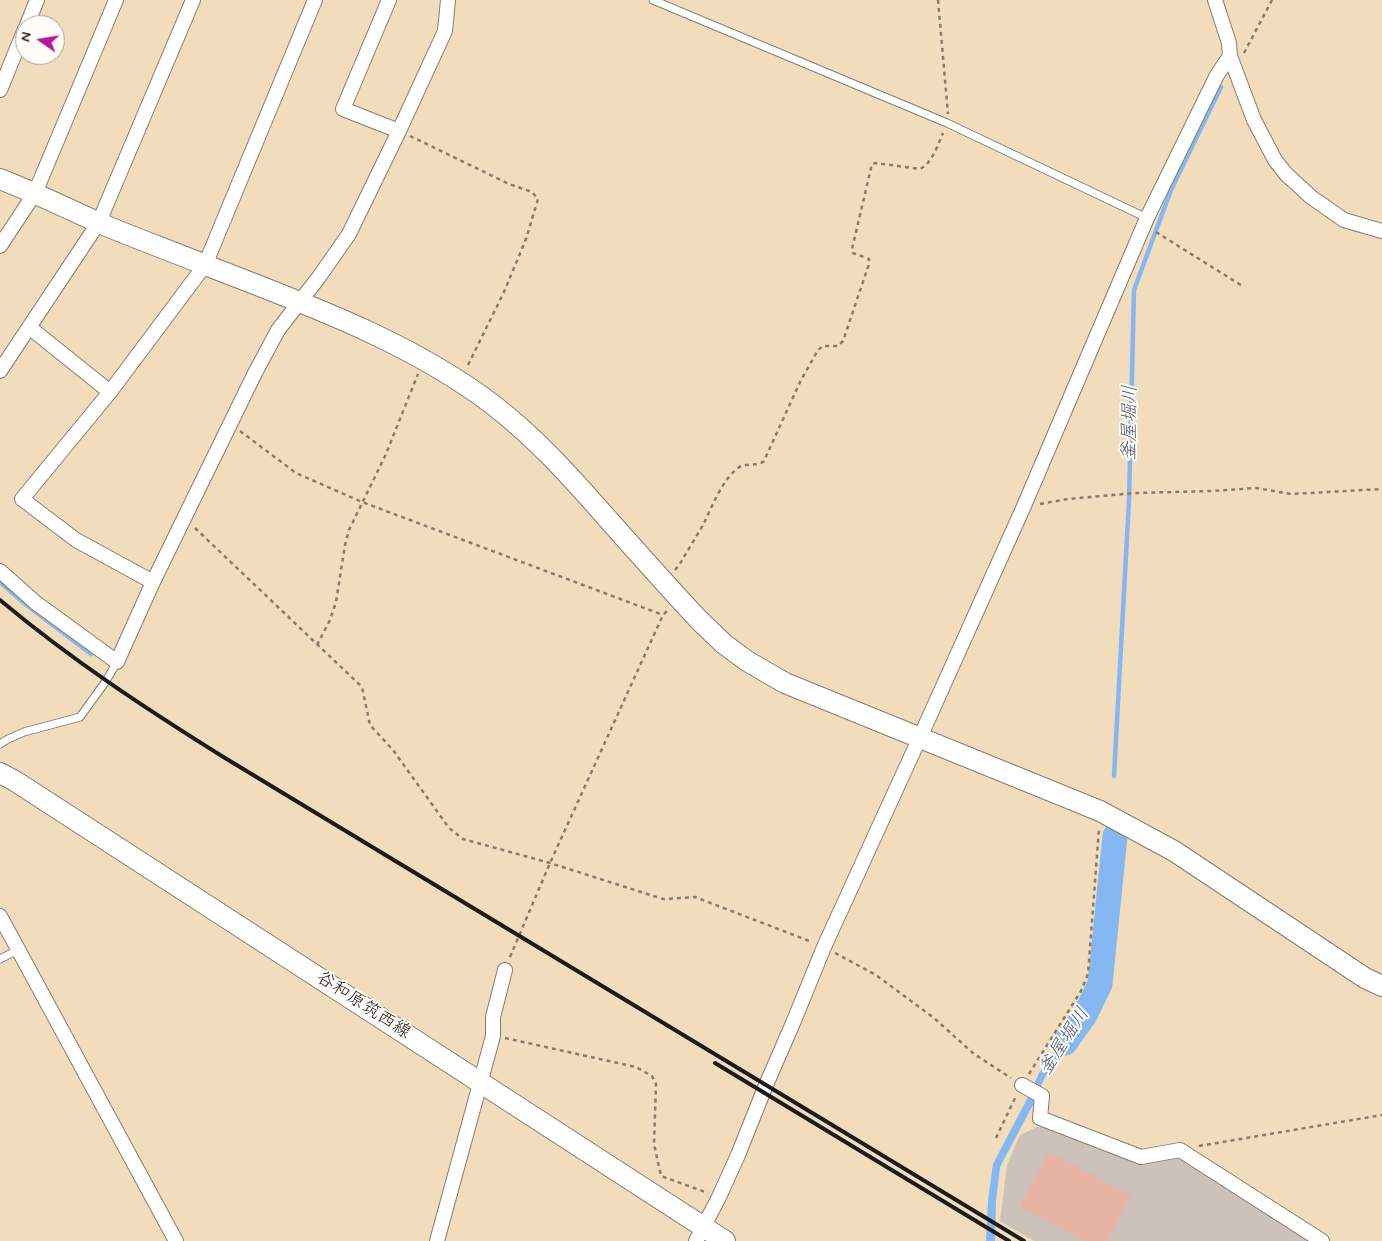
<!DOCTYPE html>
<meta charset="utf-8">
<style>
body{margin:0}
#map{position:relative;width:1382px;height:1241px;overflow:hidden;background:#f1ddbc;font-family:Mynerve,sans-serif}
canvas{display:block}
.north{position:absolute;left:15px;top:15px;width:50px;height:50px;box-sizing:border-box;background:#fdfcf7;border:1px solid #a3a29f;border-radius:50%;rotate:283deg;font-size:14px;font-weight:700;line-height:20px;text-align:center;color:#1c1c1c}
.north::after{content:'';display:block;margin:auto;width:18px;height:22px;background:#b5179e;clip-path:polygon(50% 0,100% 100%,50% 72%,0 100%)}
</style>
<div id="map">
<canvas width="1382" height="1241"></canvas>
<div class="north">N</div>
</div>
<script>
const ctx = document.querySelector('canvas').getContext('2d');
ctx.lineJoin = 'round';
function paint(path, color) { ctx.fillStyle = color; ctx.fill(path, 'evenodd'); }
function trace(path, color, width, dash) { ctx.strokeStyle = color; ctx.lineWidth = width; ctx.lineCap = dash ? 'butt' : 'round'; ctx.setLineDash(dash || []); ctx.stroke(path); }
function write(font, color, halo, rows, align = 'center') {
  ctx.font = font + ' Mynerve,"Klee One",sans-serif'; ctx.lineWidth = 4; ctx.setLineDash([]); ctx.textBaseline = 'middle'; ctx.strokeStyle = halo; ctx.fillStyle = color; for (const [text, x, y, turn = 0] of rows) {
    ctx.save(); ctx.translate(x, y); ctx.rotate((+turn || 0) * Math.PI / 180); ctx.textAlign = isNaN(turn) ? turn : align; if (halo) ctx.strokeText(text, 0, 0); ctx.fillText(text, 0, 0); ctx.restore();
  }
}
const industrial = new Path2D(`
 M1037 1127H1051L1140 1164 1180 1156 1315 1241H1034L1000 1221 1007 1165 1020 1135Z`);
const water = new Path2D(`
 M1081 1014 1088 1018 1045 1077 1036 1099 1000 1167 996 1201 995 1241H986L988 1201 993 1164 1029 1095 1039 1073Z`);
const stream = new Path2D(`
 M0 582 24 603 91 654
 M1114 776 1129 500 1134 290 1171 190 1221 87`);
const river = new Path2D(`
 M1065 1043 1085 1015 1100 984 1115 836`);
const building = new Path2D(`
 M1048 1152 1131 1196 1107 1241H1084L1020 1207Z`);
const path = new Path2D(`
 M938 0 948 114
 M1244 53 1272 0
 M410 136 509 184 532 192 538 199 526 239 504 292 467 367
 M1156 232 1244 287
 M240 431 296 473 362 502 663 615
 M1040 504 1068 499 1135 493 1212 491 1256 488 1291 494 1382 489
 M195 528 362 687 370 725 393 750 449 828 463 839 550 863 663 899 695 897 812 942
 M675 570 681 562C688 550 696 537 703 525 712 507 722 480 738 468 746 462 757 467 764 461L800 382 818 350 823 346H838L843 341 869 264V259L853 253 852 249 872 164 876 163 920 169C933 162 937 146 943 133
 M317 645 330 620 336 602 345 545 349 530 386 454 418 374
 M835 953 876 975 934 1018 974 1054 1011 1078
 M510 957 550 863 663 615 668 610
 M505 1038 636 1067 652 1076 656 1084 654 1144 661 1176 708 1193
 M1029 1074 1081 991 1088 974 1099 829
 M996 1138 1016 1096
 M1199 1146 1382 1115`);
const lane = new Path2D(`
 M653 0 947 123 1147 218
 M0 744 8 739 24 732 80 717 106 681 117 662
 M0 959 18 950`);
const street = new Path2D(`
 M389 0 343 109 399 131
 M1215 0 1229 43 1230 56 1254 120 1275 160 1286 174 1311 197 1344 220 1382 231
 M27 25 37 0
 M0 90 25 29
 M0 246 35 193 116 0
 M29 327 110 392
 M0 371 99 222 193 0
 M0 571 36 603 117 662 153 582 255 373 278 330 319 277 349 234 399 131 445 31 448 0
 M153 582 76 540 22 499 110 392 205 265 315 0
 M0 916 176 1241
 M1022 1085 1042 1096 1040 1118 1141 1157 1180 1150 1322 1241
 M437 1241 493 1036V1017L505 970
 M696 1241 719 1197 738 1155 766 1085 793 1023 824 947 931 713 1024 506 1147 218 1217 75 1230 56`);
const secondary = new Path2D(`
 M0 179C33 192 65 207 97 222 132 237 168 250 203 264 302 303 406 339 492 404 536 438 570 476 606 517 637 552 668 587 700 621L724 644 747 661 785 683 1100 811 1174 851 1365 978 1382 986
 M0 773 15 781C251 936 489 1086 725 1241`);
const rail = new Path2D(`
 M0 600C70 659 148 710 225 758L1024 1241
 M715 1063 1009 1241`);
const streetNames = [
 ["谷和原筑西線",363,1006,33]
];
const waterNames = [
 ["釜屋堀川",1131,423,-89],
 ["釜屋堀川",1065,1042,-57]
];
paint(industrial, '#ccc2b9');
paint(water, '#85b8f2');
trace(stream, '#85b8f2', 4.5);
trace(river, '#85b8f2', 25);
paint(building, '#e7b3a5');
trace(lane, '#867c6c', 9);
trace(street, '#867c6c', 16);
trace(secondary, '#867c6c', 22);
trace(path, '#867c6c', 2.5, [4, 4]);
trace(lane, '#fff', 7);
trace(street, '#fff', 14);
trace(secondary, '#fff', 20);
trace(rail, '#1c1c1c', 4);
write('18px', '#1c1c1c', '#fdfcf7', streetNames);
write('italic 19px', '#465a72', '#fdfcf7', waterNames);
</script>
